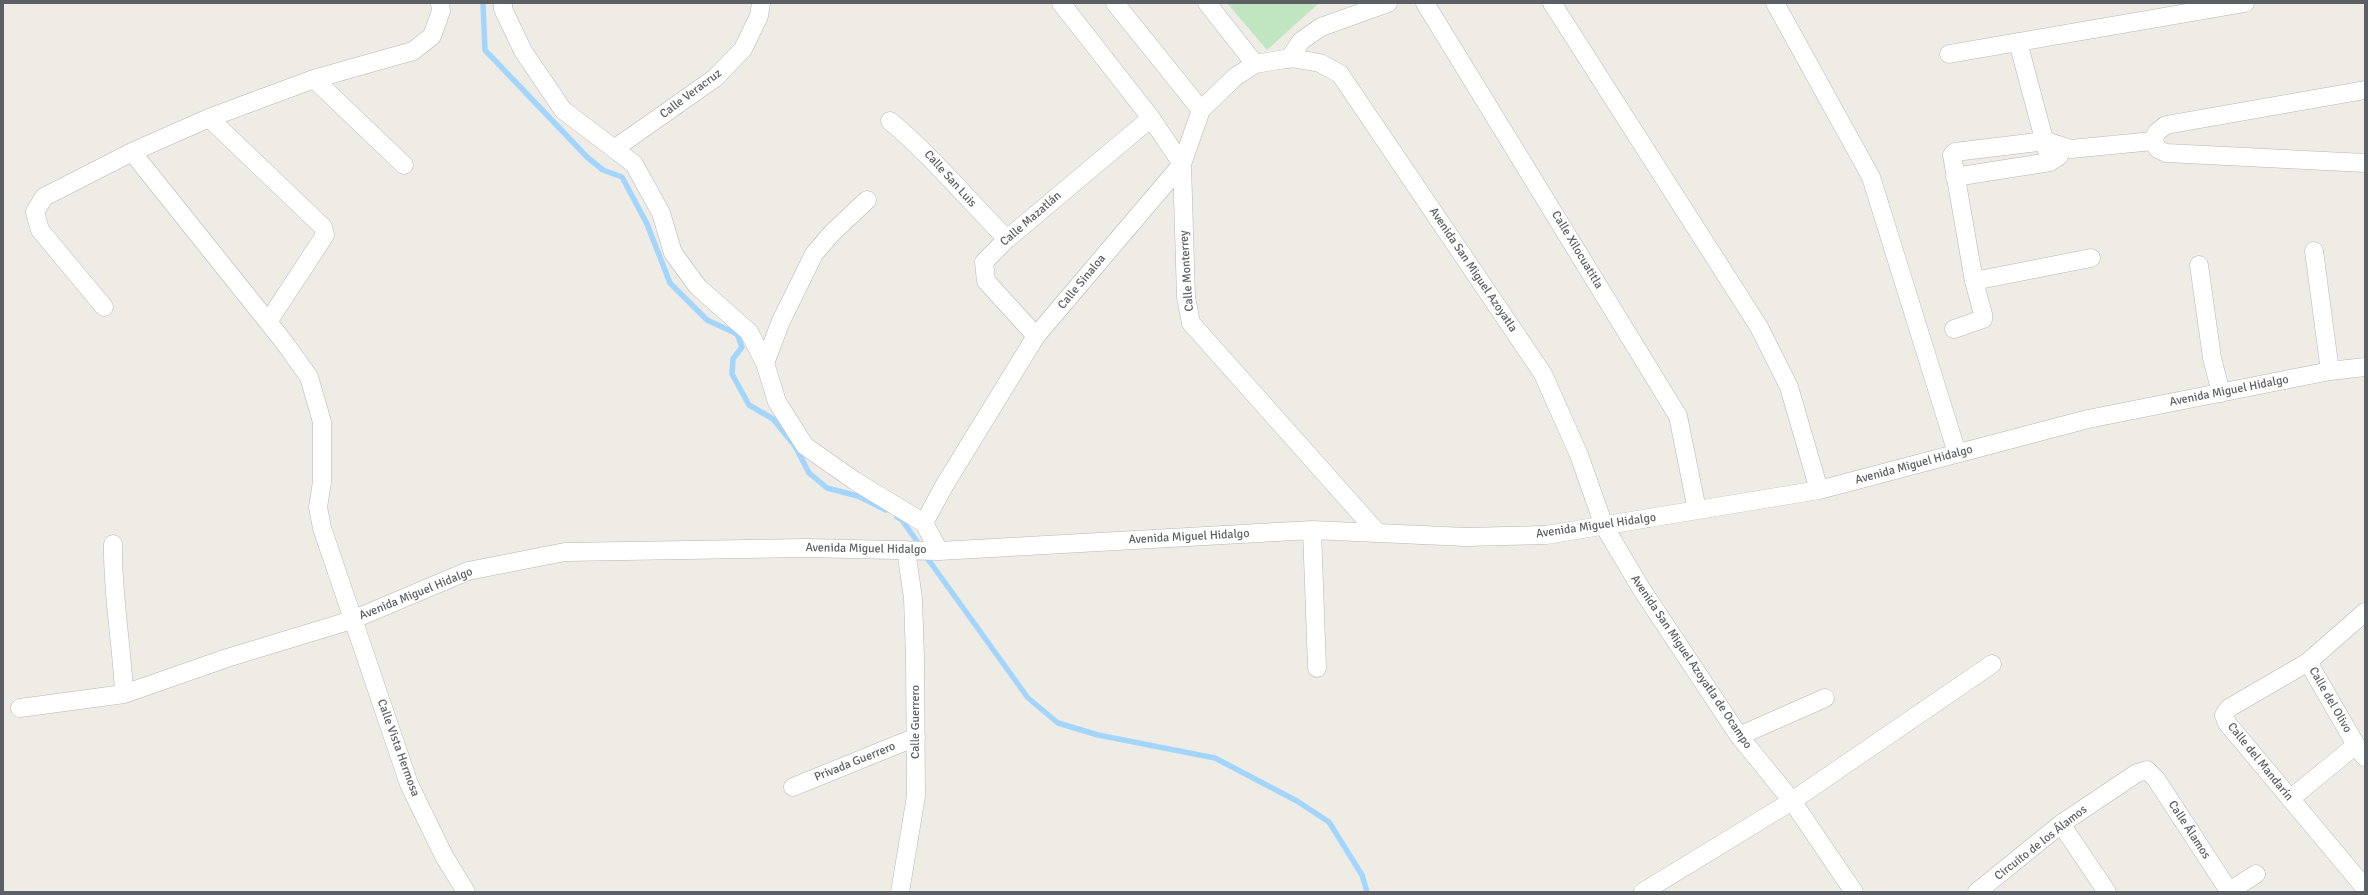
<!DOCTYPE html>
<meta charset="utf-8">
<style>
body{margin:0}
#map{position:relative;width:2368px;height:895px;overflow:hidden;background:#eeece4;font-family:Signika,sans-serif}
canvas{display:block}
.frame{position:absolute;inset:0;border:4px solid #5c5f64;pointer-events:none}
</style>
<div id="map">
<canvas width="2368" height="895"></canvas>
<div class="frame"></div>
</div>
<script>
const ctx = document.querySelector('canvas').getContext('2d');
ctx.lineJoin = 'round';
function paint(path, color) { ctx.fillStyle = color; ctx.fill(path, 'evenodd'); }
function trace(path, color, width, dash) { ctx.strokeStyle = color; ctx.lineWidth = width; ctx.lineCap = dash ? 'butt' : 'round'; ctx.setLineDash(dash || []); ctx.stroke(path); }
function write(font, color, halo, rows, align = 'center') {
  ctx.font = font + ' Signika,sans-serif'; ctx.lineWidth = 3; ctx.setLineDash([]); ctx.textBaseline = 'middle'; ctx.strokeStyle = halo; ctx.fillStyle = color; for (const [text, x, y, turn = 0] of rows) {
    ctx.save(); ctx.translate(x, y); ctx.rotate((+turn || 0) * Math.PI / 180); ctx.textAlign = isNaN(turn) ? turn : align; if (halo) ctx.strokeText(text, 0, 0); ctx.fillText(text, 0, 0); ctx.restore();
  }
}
const green = new Path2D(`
 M1227 3H1319L1267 50Z`);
const stream = new Path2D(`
 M483 3 485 50 587 157 603 170 622 177 647 224 670 283 707 320 737 334 742 347 733 359 732 374 749 405 773 419 795 446 809 473 827 488 858 496 886 510
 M897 517 902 520 921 547
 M925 555 1028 698 1058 723 1098 735 1215 758 1297 801 1329 822 1362 875 1367 892`);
const minor = new Path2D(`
 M503 3V9L523 51 563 110 634 164 661 213 673 253 698 287 749 332 765 363 777 402 805 446 855 481 924 523
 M1061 3 1151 118 1182 164 1186 297 1191 323 1377 532
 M1115 3 1201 110
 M1207 3 1255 64
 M1425 3 1678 416 1697 510
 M1552 3 1759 327 1789 387 1819 490
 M1775 3 1871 177 1957 453
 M2018 42 2050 162
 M1949 54 2245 3
 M1289 59 1301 41 1321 27 1388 3
 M314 79 404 165
 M209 118 323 227 325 235 268 322
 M890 121C933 157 968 200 1007 239
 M2153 141 2157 132 2166 125 2365 90
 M2153 141 2158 149 2166 153 2365 163
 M614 149 715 78 743 49 759 16 761 3
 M132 152 284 342 309 377 322 422V482L318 507 322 528 409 784 444 856 466 892
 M1955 177 2050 162 2059 156
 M2314 251 2330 371
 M2199 265 2212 358 2221 393
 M1974 281 2091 258
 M104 307 40 230 35 212 44 197 132 152 209 118 314 79 413 51 432 36 441 11 440 3
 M1954 329 1983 319V314L1974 281 1952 155 1955 152 2046 141 2071 149 2153 141
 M1036 336 986 281 984 262 1007 239 1151 118
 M765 363 781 321 814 254 832 233 867 200
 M1312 530 1317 668
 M113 544C112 594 122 644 124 694
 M939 551 924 523 944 486 1036 336 1182 164 1201 110 1235 77 1255 64 1291 58 1320 63 1340 74 1543 374 1579 455 1604 526 1642 590 1739 736 1792 801 1854 892
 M2365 612 2308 662 2229 708 2224 715 2227 723 2365 888
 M2308 662 2356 745 2365 757
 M20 708 124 694 227 658 352 620 468 571 565 552 806 548 939 551 1312 530 1466 537 1546 535 1819 490 2088 419 2330 371 2365 367
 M1739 736 1825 698
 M793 787 916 737
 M2290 799 2356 745
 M2061 824 2107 892
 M900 892 916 796 915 658 913 598 906 550
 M1643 892 1792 801 1992 664
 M1977 892 2061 824 2137 773 2147 770 2156 779 2229 891
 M2228 892 2256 874`);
const streetNames = [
 ["Calle Veracruz",691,94,-37],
 ["Calle San Luis",950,179,48],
 ["Calle Mazatlán",1031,219,-41],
 ["Calle Xilocuatitla",1577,250,59],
 ["Avenida San Miguel Azoyatla",1473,270,56],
 ["Calle Monterrey",1187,271,-94],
 ["Calle Sinaloa",1082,282,-50],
 ["Avenida Miguel Hidalgo",2229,391,-11],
 ["Avenida Miguel Hidalgo",1914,465,-15],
 ["Avenida Miguel Hidalgo",1596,526,-8],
 ["Avenida Miguel Hidalgo",1189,537,-3],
 ["Avenida Miguel Hidalgo",866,549,1],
 ["Avenida Miguel Hidalgo",416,594,-22],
 ["Avenida San Miguel Azoyatla de Ocampo",1691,662,56],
 ["Calle del Olivo",2330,700,60],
 ["Calle Guerrero",916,722,-90],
 ["Calle Vista Hermosa",398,748,70],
 ["Privada Guerrero",855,762,-22],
 ["Calle del Mandarín",2260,762,51],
 ["Calle Álamos",2189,830,57],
 ["Circuito de los Álamos",2041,843,-38]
];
paint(green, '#c0e5c1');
trace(stream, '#a4d6fd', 5.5);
trace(minor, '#b4b6ba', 19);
trace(minor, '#fff', 18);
write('12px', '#5c5f64', '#fff', streetNames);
</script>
